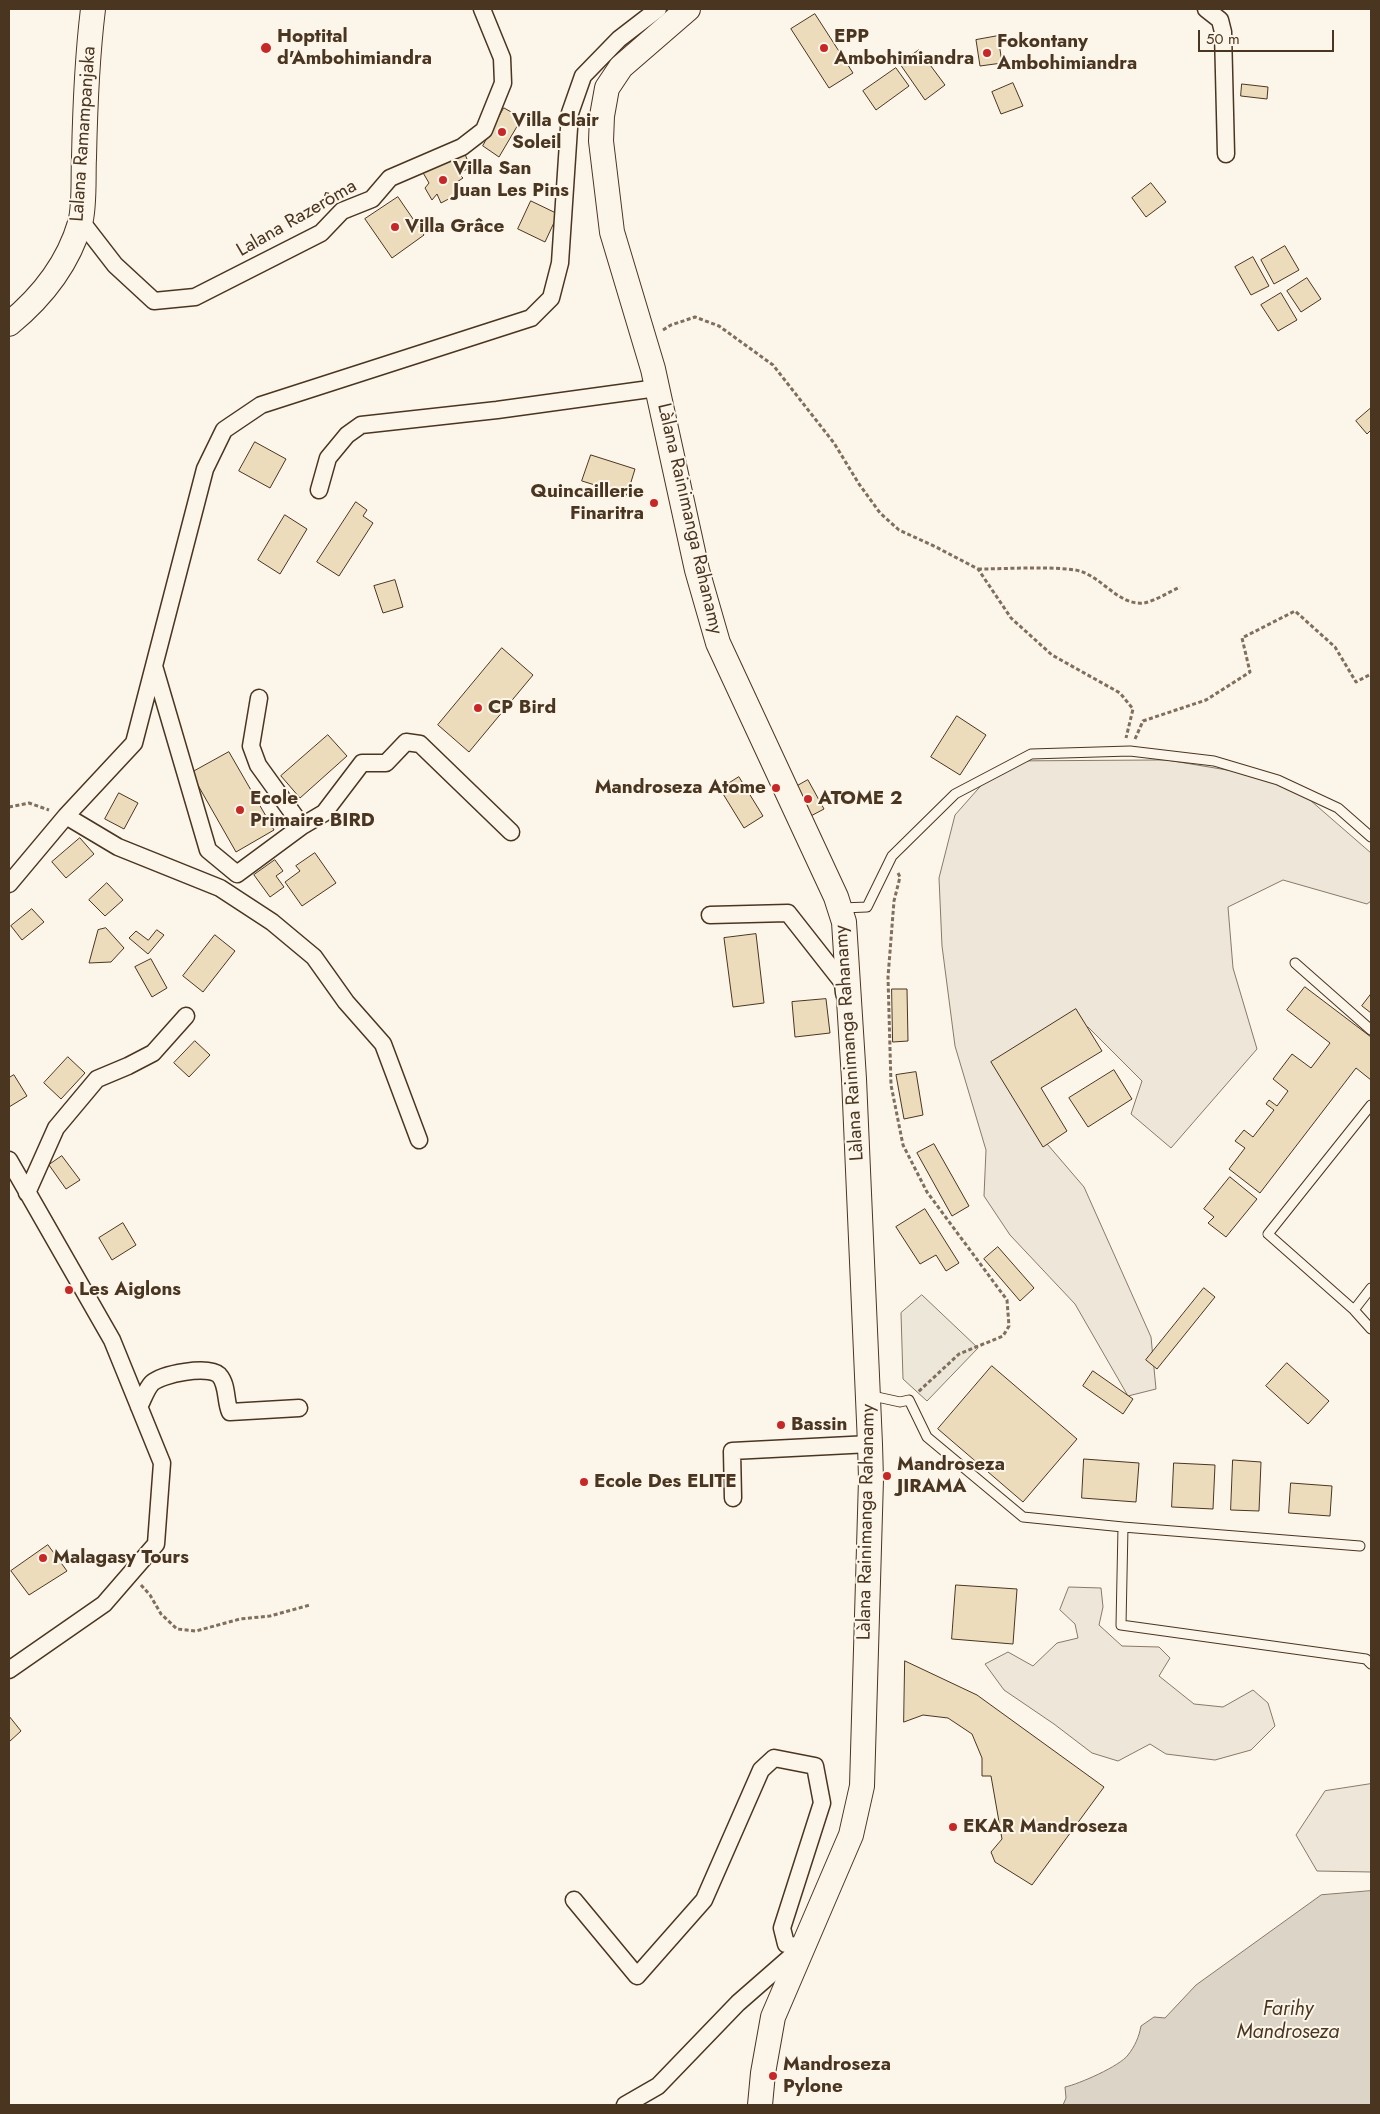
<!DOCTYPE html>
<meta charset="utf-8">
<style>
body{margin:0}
#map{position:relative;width:1380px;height:2114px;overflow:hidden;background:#fbf6e9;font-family:Jost,sans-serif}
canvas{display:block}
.frame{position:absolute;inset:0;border:10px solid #4a3520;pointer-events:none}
.scale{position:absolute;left:1198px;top:30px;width:136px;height:22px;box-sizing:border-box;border:2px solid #4a3520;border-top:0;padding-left:6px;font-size:15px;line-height:18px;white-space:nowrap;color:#4a3520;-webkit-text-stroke:4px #fbf6e9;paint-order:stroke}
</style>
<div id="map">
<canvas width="1380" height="2114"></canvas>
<div class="frame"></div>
<div class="scale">50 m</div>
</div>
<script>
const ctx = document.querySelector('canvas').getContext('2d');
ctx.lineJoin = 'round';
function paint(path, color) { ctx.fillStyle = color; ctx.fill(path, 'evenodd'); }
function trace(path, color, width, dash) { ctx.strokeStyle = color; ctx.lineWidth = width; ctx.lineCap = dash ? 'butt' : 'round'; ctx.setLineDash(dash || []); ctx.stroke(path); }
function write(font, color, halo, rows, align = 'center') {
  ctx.font = font + ' Jost,sans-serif'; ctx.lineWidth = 4; ctx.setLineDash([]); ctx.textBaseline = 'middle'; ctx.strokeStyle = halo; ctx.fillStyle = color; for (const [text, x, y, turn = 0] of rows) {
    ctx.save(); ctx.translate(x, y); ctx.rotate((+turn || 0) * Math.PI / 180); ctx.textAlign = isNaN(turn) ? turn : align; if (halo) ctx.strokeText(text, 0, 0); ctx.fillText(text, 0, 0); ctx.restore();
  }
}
const green = new Path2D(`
 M1167 760 1287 780 1371 853V901L1367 904 1283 880 1228 907 1233 968 1257 1049 1171 1148 1131 1114 1142 1081 1088 1027 1046 1037 1036 1131 1084 1187 1151 1337 1156 1389 1128 1396 1075 1304 1010 1235 984 1196 986 1150 955 1046 942 946 939 878 955 815 993 772 1023 761Z
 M1069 1587 1101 1588 1103 1607 1099 1625 1122 1646 1159 1647 1170 1658 1159 1676 1194 1704 1223 1707 1253 1690 1268 1703 1275 1726 1251 1750 1215 1760 1166 1754 1150 1744 1118 1761 1092 1753 1054 1724 1004 1690 985 1664 1008 1652 1033 1666 1057 1643 1078 1638 1075 1624 1060 1610Z
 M1371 1784V1872L1317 1871 1296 1835 1325 1791Z`);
const parking = new Path2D(`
 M922 1295 978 1348 927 1401 903 1379 901 1313Z`);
const water = new Path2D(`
 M1371 1891V2105H1063L1066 2098 1065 2087C1079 2084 1120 2066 1128 2055 1135 2046 1139 2037 1141 2026L1154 2017 1165 2018 1196 1985 1321 1895Z`);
const building = new Path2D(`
 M815 14 853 73 829 88 791 29Z
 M998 36 1002 63 980 66 976 40Z
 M919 50 945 85 925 100 900 64Z
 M896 68 909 86 876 110 863 91Z
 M1013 83 1023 106 1001 114 992 92Z
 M1242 84 1268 87 1267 99 1241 96Z
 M504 108 522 118 499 157 483 146Z
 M465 154 470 167 459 174 463 178 454 184 460 193 441 203 437 194 432 200 425 188 429 183 422 171 448 157 452 162Z
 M1151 183 1166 202 1146 217 1132 198Z
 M398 197 424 235 392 258 365 219Z
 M531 201 558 214 545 242 518 229Z
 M1285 246 1299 270 1274 284 1261 260Z
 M1253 257 1269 286 1251 295 1235 267Z
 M1307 278 1321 299 1301 312 1287 291Z
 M1281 293 1297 320 1278 331 1261 305Z
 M1371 408V430L1367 434 1356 421Z
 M255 442 286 459 270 488 239 471Z
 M591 455 635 469 627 495 582 481Z
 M356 502 367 510 363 516 373 523 339 576 317 562Z
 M285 515 307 529 280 574 258 560Z
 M395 580 403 607 383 613 374 586Z
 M502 648 533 675 469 752 438 725Z
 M957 716 986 735 960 775 931 757Z
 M328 735 347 756 300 798 281 776Z
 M229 752 274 830 236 852 191 773Z
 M739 777 763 816 744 828 720 789Z
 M808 780 824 809 807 818 792 789Z
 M119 793 138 803 124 829 105 819Z
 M80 838 94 854 66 878 52 862Z
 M315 853 336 883 302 906 285 882 300 871 296 866Z
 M275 860 283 871 276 876 284 887 270 897 254 875Z
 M107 883 123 900 105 916 89 900Z
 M32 909 44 922 22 940 11 926Z
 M106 928 124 948 111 962 89 963 98 930Z
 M157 930 164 935 148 954 129 938 136 931 148 940Z
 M756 934 764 1003 733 1007 724 938Z
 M215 935 235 951 203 992 183 976Z
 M151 959 167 988 152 997 135 967Z
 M1305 987 1371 1037V1080L1356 1068 1260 1193 1229 1169 1245 1148 1235 1141 1244 1130 1253 1137 1274 1110 1266 1104 1269 1100 1277 1106 1288 1091 1273 1079 1292 1054 1311 1068 1330 1043 1287 1010Z
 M892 989H907L908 1041 893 1042Z
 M1371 994V1013L1362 1006Z
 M826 999 830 1033 795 1037 792 1002Z
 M1076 1009 1102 1051 1041 1088 1067 1131 1043 1147 991 1062Z
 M195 1041 210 1055 189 1077 174 1063Z
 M68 1057 85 1073 61 1099 44 1083Z
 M1114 1070 1132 1099 1088 1127 1069 1098Z
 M916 1072 923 1115 904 1119 896 1075Z
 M14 1075 27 1096 9 1107V1078Z
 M934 1144 969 1206 952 1216 917 1153Z
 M62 1156 80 1180 66 1189 49 1165Z
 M1230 1177 1257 1199 1226 1237 1208 1223 1214 1217 1204 1209Z
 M925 1209 959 1263 946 1271 936 1255 920 1264 896 1227Z
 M123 1223 136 1245 112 1260 99 1238Z
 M998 1247 1034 1288 1020 1301 984 1259Z
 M1204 1288 1215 1297 1157 1369 1146 1360Z
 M1287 1363 1329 1401 1308 1424 1266 1386Z
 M992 1366 1077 1439 1023 1502 938 1429Z
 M1093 1371 1133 1399 1123 1414 1083 1386Z
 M1084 1459 1139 1463 1136 1502 1082 1498Z
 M1233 1460 1261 1462 1259 1511 1231 1510Z
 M1174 1463 1215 1465 1213 1509 1172 1507Z
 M1291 1483 1332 1486 1330 1516 1289 1513Z
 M48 1545 67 1571 29 1595 11 1571Z
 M956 1585 1017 1589 1013 1644 952 1639Z
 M905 1661 977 1695 1104 1787 1032 1885 995 1862 991 1852 1002 1839 991 1776H982V1758L972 1734 948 1718 923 1715 904 1722Z
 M9 1716 21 1731 9 1742Z`);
const path = new Path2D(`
 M663 330 671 325 695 317 719 326 773 365 834 443 859 484 880 513 899 530 936 547 978 569 1011 618 1052 655 1120 693 1133 709 1126 738
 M978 569C1010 569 1044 566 1075 570 1101 574 1117 606 1144 603 1155 601 1169 592 1180 587
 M1135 739 1143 721 1206 700 1250 672 1242 638 1295 611 1335 647 1356 682 1371 674
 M9 807 29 803 49 810
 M898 873 900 877 894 901 888 977 891 1085 903 1145 927 1192 1007 1300 1009 1326 1003 1336 959 1354 917 1393
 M141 1585 150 1595 161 1614 177 1629 196 1631 240 1619 270 1616 310 1605`);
const lane = new Path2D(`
 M842 908 867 907 892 856 955 794 1031 754 1130 751 1214 761 1278 780 1338 808 1371 837
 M1295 963 1371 1030
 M1371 1288 1354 1310 1371 1329
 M1354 1310 1268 1234 1371 1105
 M868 1395 900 1402 909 1400 927 1437 1023 1517 1123 1527 1121 1625 1366 1659 1371 1664
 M1123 1527 1360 1546`);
const street = new Path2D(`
 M1206 9 1220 20 1223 32 1226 154
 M81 221 115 265 154 301 195 297 321 233 342 211 372 199 390 178 462 147 484 130 503 83 502 58 482 9
 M319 490 328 458 347 435 361 425 497 410 657 388
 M154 666 208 850 237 874 302 826 258 765 251 746 259 698
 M66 816 118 847 220 888 272 922 314 957 346 1002 383 1044 419 1140
 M302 826 324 813 362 763H386L406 742 420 744 511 832
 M9 884 66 816 134 743 205 469 224 430 261 405 531 318 551 298 560 263 570 113 583 76 619 39 658 9
 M710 915 788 913 843 983 844 993
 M9 1160 112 1340 162 1463 156 1544 104 1604 9 1670
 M27 1193 56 1128 97 1079 128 1066 153 1053 186 1016
 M139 1407C143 1400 146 1389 152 1383 162 1374 208 1365 219 1375 228 1385 225 1401 230 1412L299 1408
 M733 1498 732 1451 870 1444
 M574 1900 637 1976 704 1900 761 1770 774 1758 815 1766 822 1803 782 1928 786 1944 802 1947 738 2003 658 2086 625 2105`);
const secondary = new Path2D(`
 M688 9 621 67 607 88 602 116 601 141 612 232 653 369 697 570 718 643 836 897 844 922 854 1079 870 1444 871 1479 862 1786 851 1835 773 2017 763 2073 760 2105
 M9 324C42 297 68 264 80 223 85 207 83 175 84 158 85 108 87 58 93 9`);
const markers = [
 [266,48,6,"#c62828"],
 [824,48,5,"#c62828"],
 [987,53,5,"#c62828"],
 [502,132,5,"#c62828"],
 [443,180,5,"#c62828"],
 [395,227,5,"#c62828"],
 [654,503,5,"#c62828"],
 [478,708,5,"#c62828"],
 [776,788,5,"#c62828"],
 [808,799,5,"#c62828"],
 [240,810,5,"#c62828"],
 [69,1290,5,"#c62828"],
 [781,1425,5,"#c62828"],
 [887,1476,5,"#c62828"],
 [584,1482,5,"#c62828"],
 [43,1558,5,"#c62828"],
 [953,1827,5,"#c62828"],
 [773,2076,5,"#c62828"]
];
const poiNames = [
 ["Hoptital",277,37],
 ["d'Ambohimiandra",277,59],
 ["EPP",834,37],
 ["Ambohimiandra",834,59],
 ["Fokontany",997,42],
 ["Ambohimiandra",997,64],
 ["Villa Clair",512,121],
 ["Soleil",512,143],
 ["Villa San",453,169],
 ["Juan Les Pins",453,191],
 ["Villa Grâce",405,227],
 ["Quincaillerie",644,492,"right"],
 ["Finaritra",644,514,"right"],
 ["CP Bird",488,708],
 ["Mandroseza Atome",766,788,"right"],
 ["Ecole",250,799],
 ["Primaire BIRD",250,821],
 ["ATOME 2",818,799],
 ["Les Aiglons",79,1290],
 ["Bassin",791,1425],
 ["Mandroseza",897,1465],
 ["JIRAMA",897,1487],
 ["Ecole Des ELITE",594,1482],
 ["Malagasy Tours",53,1558],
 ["EKAR Mandroseza",963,1827],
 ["Mandroseza",783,2065],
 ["Pylone",783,2087]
];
const streetNames = [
 ["Lalana Ramampanjaka",84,134,-86],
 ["Lalana Razerôma",297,219,-30],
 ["Làlana Rainimanga Rahanamy",689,519,77],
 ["Làlana Rainimanga Rahanamy",850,1043,-94],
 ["Làlana Rainimanga Rahanamy",867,1522,-89]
];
const waterNames = [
 ["Farihy",1288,2010],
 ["Mandroseza",1288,2033]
];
paint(green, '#ede6d9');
trace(green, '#887966', 1);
paint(parking, '#ede7d9');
trace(parking, '#887966', 1);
paint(water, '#dcd4c6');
trace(water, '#887966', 1);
paint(building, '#ecdcbc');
trace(building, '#4a3520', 1);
trace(lane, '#4a3520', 11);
trace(street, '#4a3520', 19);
trace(secondary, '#4a3520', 26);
trace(path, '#7f6f5c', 3, [4, 2.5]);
trace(lane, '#fbf6e9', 9);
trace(street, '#fbf6e9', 16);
trace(secondary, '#fbf6e9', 24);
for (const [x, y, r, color] of markers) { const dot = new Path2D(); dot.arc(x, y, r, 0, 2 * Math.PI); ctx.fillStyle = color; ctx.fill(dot); trace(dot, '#fbf6e9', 2); }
write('bold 19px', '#4a3520', '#fbf6e9', poiNames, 'left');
write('19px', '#4a3520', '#fbf6e9', streetNames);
write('italic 20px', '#4a3520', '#fbf6e9', waterNames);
</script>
